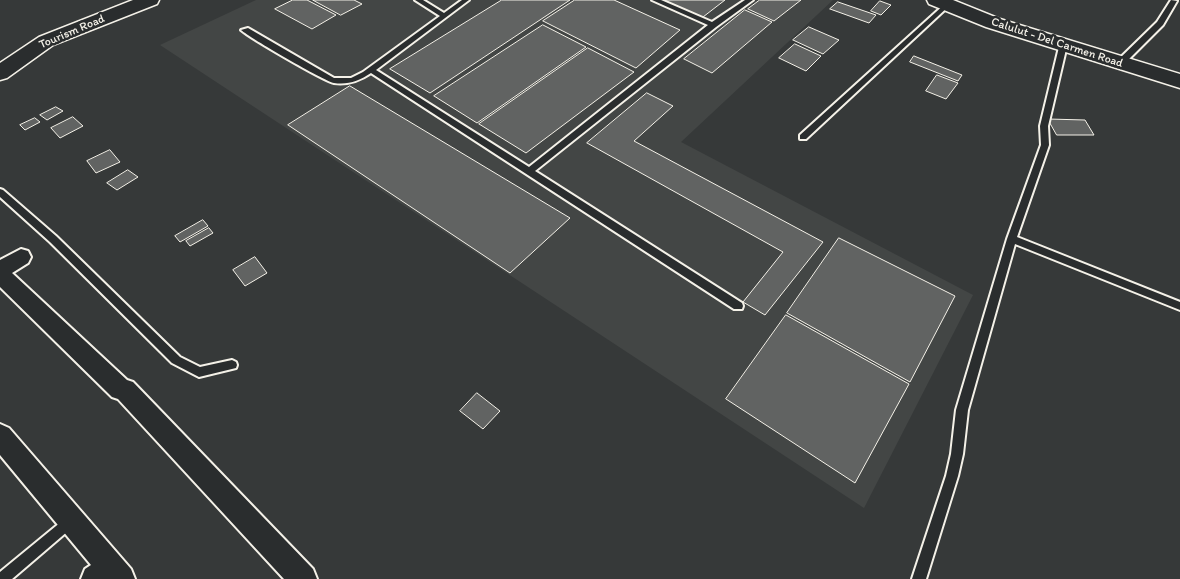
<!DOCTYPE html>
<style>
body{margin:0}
canvas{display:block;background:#363939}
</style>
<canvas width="1180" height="579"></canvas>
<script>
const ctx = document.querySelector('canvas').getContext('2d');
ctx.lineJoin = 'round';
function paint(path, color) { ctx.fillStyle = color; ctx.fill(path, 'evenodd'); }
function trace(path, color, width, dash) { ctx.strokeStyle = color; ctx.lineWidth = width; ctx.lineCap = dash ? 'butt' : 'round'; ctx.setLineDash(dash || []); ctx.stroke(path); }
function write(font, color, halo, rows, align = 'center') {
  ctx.font = font + ' Itim,sans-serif'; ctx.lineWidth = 5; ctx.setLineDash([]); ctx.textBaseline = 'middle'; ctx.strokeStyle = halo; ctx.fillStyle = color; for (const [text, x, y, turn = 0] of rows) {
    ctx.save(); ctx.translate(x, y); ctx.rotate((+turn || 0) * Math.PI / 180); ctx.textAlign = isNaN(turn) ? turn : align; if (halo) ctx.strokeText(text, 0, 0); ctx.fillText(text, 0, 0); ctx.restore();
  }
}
const built = new Path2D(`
 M256 0H833L681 142 973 295 864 508 160 45Z`);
const building = new Path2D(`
 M293 0H307L336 15 312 29 275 9Z
 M313 0H354L362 4 341 15Z
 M502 0H570L430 93 390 69Z
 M575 0H614L680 30 636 68 543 21Z
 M662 0H725L703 17Z
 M760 0H801L774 21 748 9Z
 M880 1 891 5 881 15 871 11Z
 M838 2 876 15 869 23 830 9Z
 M745 10 772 22 712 73 684 59Z
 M543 25 586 47 477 123 434 96Z
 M809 27 839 40 823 54 793 40Z
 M795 44 821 56 806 71 779 58Z
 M588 48 634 72 526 153 479 124Z
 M914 56 962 75 958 81 910 62Z
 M937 75 958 83 946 99 926 91Z
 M350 86 570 218 510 273 288 125Z
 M647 93 673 106 634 141 823 242 765 315 743 302 783 252 587 143Z
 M56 107 63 111 47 120 40 115Z
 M73 117 83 126 60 138 51 128Z
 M35 118 40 122 25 130 20 125Z
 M1048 119 1085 120 1094 135H1057Z
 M110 150 120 162 96 173 87 161Z
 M128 170 138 177 117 190 107 183Z
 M203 220 208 226 180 242 175 236Z
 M209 228 213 233 190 246 186 241Z
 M839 238 955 296 910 382 787 313Z
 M255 257 267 273 245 286 233 270Z
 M786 315 909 384 855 483 726 399Z
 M477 393 500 411 483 429 460 411Z`);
const service = new Path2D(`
 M415 0H423L444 13 462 0H469L376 70 529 167 708 25 652 0H661L712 22 745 0H753L716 27 535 171 742 303 743 306 742 309H734L371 73C359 81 348 85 334 83 324 81 250 38 241 30L248 28 334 78H351L363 72 440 16Z
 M1171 0 1177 1 1163 25 1122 66H1116V62L1157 22Z
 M946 3 951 4 806 139H800V135Z
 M1060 43 1067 45 1048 126 1049 145 1017 237 1180 302V310L1015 244 968 410 963 454 958 476 926 579H912L946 476 951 454 956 410 1007 239 1041 145 1040 126Z
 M0 189 3 190 56 236 180 357 200 367 232 360 236 362 237 365 236 368 199 377 172 363 50 242 0 197Z
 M71 515 75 517 77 521 75 525 12 579H0V572L67 517Z`);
const minor = new Path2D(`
 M21 249 28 251 31 257 28 263 12 273 127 380 133 382 313 569 317 579H284L118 399 112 397 0 287V260Z
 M0 424 9 428 131 569 135 579H81L85 569 91 565 0 455Z`);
const secondary = new Path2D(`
 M133 0H159L157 4 53 45 7 78 0 80V63L39 37Z
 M927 0H953L1000 19 1180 74V88L986 27 929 4Z`);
const farStreetnames = [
 ["Tourism Road",72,32,-23],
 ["Calulut - Del Carmen Road",1057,43,18]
];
paint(built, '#434645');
paint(building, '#616362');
trace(building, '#f4f1e8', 1);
trace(service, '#f4f1e8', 4);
trace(minor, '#f4f1e8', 4);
trace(secondary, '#f4f1e8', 3);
paint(service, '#2a2d2e');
paint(minor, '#2a2d2e');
paint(secondary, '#2a2d2e');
write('12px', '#f4f1e8', '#2a2d2e', farStreetnames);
</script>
